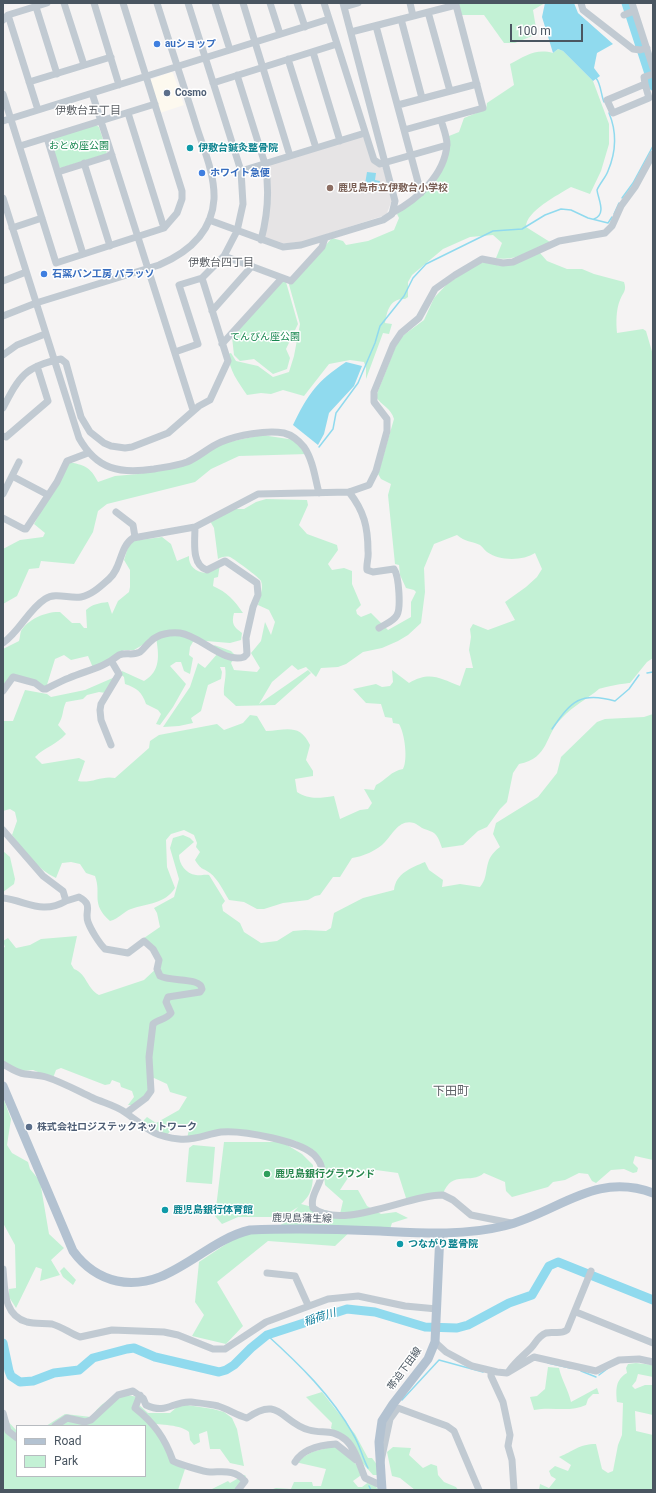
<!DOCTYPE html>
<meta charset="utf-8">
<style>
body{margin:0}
#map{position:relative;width:656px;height:1493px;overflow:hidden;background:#f5f3f3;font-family:Roboto,sans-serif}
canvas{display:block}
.frame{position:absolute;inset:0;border:4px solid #4a5661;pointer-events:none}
.legend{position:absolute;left:16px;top:1425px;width:130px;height:52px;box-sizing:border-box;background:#fff;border:1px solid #b7bbc0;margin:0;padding:5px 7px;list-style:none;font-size:12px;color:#4a5661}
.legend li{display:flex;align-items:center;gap:8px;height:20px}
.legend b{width:20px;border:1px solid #b7bbc0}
.scale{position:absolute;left:510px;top:24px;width:73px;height:18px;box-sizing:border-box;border:2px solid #4a5661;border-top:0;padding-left:5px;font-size:12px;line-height:14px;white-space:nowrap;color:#4a5661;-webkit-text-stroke:3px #fff;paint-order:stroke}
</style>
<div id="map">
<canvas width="656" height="1493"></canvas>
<div class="frame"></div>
<ul class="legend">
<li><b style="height:5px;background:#b3c2d1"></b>Road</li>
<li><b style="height:11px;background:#c3f1d5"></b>Park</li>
</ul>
<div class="scale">100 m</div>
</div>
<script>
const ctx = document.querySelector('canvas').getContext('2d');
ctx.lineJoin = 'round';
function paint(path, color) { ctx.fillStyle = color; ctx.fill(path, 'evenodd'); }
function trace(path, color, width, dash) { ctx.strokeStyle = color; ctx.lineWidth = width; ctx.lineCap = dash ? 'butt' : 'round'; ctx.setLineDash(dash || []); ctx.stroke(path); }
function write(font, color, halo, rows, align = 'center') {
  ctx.font = font + ' Roboto,"Noto Sans JP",sans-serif'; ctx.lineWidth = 3; ctx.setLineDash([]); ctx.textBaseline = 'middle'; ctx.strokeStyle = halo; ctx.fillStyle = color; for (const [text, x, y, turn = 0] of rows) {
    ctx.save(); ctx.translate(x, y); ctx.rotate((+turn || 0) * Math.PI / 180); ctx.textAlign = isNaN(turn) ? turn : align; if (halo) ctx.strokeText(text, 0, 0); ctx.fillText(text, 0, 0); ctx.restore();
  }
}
const commercial = new Path2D(`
 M171 72 173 73 184 105 160 113 150 80Z`);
const education = new Path2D(`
 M362 136 383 168 392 200 387 213 383 216 302 242 282 244 264 237 268 168 270 165Z`);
const green = new Path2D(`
 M457 3H545L533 10 537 34 515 43H504L484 15H460Z
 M558 49 563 51 593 81 609 124V144L601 171 590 194 571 187C558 195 526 211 526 227L550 242C532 250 515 262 496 258L502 243 493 235 470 237 443 249 412 275 408 282V297L405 299C390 298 387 311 385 323L392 324 389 334 383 333 366 379V368L364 362 350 360 329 364 304 396 283 390 271 394 261 393 247 395C238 382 229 370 228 354L231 353 236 361 258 366 273 377 289 372 294 356 300 324 288 281 301 273 332 238 343 241 346 245 368 241 394 230 399 218 397 214 416 200 443 166 449 136 459 132 464 118 486 109 487 103 514 85 510 64C525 56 536 48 553 53Z
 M96 125 99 127 107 152 106 154 61 168 58 166 50 141 51 139Z
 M540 253 547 261 567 269H582L594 274 624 282C627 291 623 292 620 300 616 310 616 322 617 333L643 329 646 331 653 355V658L647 662 630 683C625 683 604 687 599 689 587 699 573 706 562 718 544 735 550 758 519 764L513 773 507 802 500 809 487 827 478 831 463 845 442 848C437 833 436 833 422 828 419 826 417 824 414 823 399 819 393 834 385 842 378 850 362 857 352 858L340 877H333L320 895 315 896 308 900 283 903 264 909H257L244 902 229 900C224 892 218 879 210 873 202 867 202 871 195 860L200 852 196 847 197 843 194 835 184 830 171 834 166 840 167 867 175 888C165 904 148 903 131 909 124 911 119 919 110 921 90 903 102 895 95 876L86 873 80 864 71 862 62 863 56 878C38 870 24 851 12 835L17 821 15 812 10 809 3 811V721H13L25 690 47 694 51 697 85 690 115 677 106 693 99 692 87 695 83 699 66 702C62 710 64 716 58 725L66 734C56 745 45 747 35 757L42 764 79 758 85 761 78 781C91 784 102 775 115 778L149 748 150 741 159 735 217 724 224 730 243 723 250 715 257 716 266 731C286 730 300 723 310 745L306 760 313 771V776L295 779 297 792C309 800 320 798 334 796L340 819 360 810 368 809 372 803 364 789 374 790 376 785C386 780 391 771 403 769 408 760 405 734 399 724L393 723 392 718 385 717 381 704 366 703 353 689 376 684 382 687 390 686 393 682 392 670 409 683C430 671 439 678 460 686L466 668H473L469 650 471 637 470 629 473 624 488 630 515 620 505 602 526 587 537 577 542 569 535 553C523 561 499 561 487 552 484 550 483 547 480 545 472 541 465 542 457 535L434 544 424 568 425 592 421 623 408 635 398 641 382 648 363 652 346 664 338 667 321 668 316 677 306 667 298 670 292 665 272 682 259 704 308 670 311 673 275 705 236 706 224 695C223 685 227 677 225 667H220L222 672 221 679 208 685 201 711 191 718 193 723 179 726 163 727 190 687 198 663 205 668 218 653 214 645 231 651 236 656 231 663 234 670 257 672 260 668 251 653 261 641 265 622 271 635 275 622 269 610 258 605C259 598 264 588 261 581 259 577 234 559 230 557 226 556 221 557 218 559L214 528 210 521 235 509H244L256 502 266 499 307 500 308 505 299 525 307 534 337 545 338 550 328 564 332 570 344 568 352 571V584L361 605 356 610 357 614 361 617 371 613 388 630 411 617V602L416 592 414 590 406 588 400 575 399 565 395 564 388 495 391 484 381 479 378 474 394 419C391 408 382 406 376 397L378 391 395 348 401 337 424 320 434 298 447 284 479 263 487 262 500 266Z
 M281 282H286L298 324 286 349 290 358 287 369 273 374 254 359 240 361 234 355 232 337Z
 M262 435 295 440 308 454 239 456 211 469 195 482 107 504 98 511 93 532 74 564 41 561 39 568 29 569 17 596 3 604V549L20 540 43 537 45 533 34 524 68 462C84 465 90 466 98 482L115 476 138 474 179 466 214 445Z
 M162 537 171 544 177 561 189 556C188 567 199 575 209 572 213 571 217 567 220 564L218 577 214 578 213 586C227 592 235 601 243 613H234C231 624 234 627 242 633L241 640 230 643 194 640 190 647 189 655 193 658 190 674 184 671 181 662H176L170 666 186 684 173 707 160 725 156 724 161 714 158 710 146 704C142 692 137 688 125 684L124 677 120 674 122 671 144 681C161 671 159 655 156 637L134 650H124L94 670 88 656 71 660 64 655 55 659 46 688 12 675 3 689V649L19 641C20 638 20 634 21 631 28 619 47 611 60 612L72 623H80L84 628H87L86 610C93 604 99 603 108 602L112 614 118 601 129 592 130 587V570L124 560 128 547 132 541Z
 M653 714V1160L635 1156 633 1163 638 1168 637 1172 633 1173 624 1169 611 1170 596 1183 592 1181 588 1174 579 1173 565 1180 553 1182 548 1187 512 1197 506 1191 505 1182 484 1173C471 1185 452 1169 443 1194L413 1199 406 1198 398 1173 376 1170 371 1177 352 1172 340 1190H358L367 1206 381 1214 396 1212 408 1218 392 1223 390 1229 354 1228 335 1246 268 1241 217 1282 243 1326 226 1344 192 1336 204 1315 195 1302 199 1262 241 1234 271 1232 282 1224 298 1207 282 1217H238L222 1224 215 1216 224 1142H282L302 1154 313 1165C313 1182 314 1193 301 1204L340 1214 343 1201 325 1185 323 1167 306 1147 296 1141 229 1130 187 1138 190 1126C178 1122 174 1126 167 1135L141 1123 147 1117 156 1123 179 1110 187 1097 170 1092 167 1084 154 1078 149 1082 150 1090 135 1105H128L134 1097 132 1091 121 1087 120 1083 112 1080 110 1084 105 1085 61 1068 56 1070 53 1078 33 1070 22 1071 3 1062V948L5 947 3 941 8 938 16 948 30 945 41 939 77 936 71 964 74 969C87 974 87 989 99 995L144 980 160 965 144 938 160 927 157 913 154 908 174 897 179 879 170 848 173 838 183 835 190 838 194 842 179 855C179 864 186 874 196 875 201 876 204 874 209 875L225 901 222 905 223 911 240 923 244 932 261 943 277 941 293 931 305 930 326 931 331 928 334 913 363 898 394 890C396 873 411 868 425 862L429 870 443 880 442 887 460 884 480 887C491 874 481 861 500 847L493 834 496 823 538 797 557 773 561 757 597 722 605 719 644 717Z
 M3 851 10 857 15 879 14 884 3 892Z
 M3 1097 11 1119 7 1145 12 1153 28 1162 30 1169 40 1181 49 1234 64 1248 51 1260 60 1275 40 1281 42 1269 36 1267 16 1308 9 1297V1289L16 1288 15 1245 3 1223Z
 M193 1145 215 1147 212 1184 186 1182 189 1148Z
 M64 1267 76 1280 73 1285 63 1277 60 1271Z
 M636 1363 653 1365V1377L638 1374 636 1381 632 1386 635 1389 645 1385H653V1415L635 1411 636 1431 653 1435V1490H539L540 1484 549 1488 556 1479 551 1476 549 1471 555 1466 568 1471 571 1465 559 1457C574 1451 579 1444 596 1444L602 1469 608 1473 613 1471 618 1445 622 1435 623 1403 617 1402C616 1390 615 1380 627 1373L626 1368 628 1364Z
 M548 1367 559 1368C562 1381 568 1389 571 1402L597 1388 599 1394H593L588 1399 586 1405C569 1413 552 1406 534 1410L530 1397 537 1396 545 1389Z
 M322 1392 355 1434 368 1458H372L378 1466V1475H373L331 1428 332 1423 306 1397Z
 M128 1395 137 1397 138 1404 148 1413H170L178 1406 187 1405 213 1409 224 1412 232 1418 237 1429 244 1466 230 1463 220 1449H210L207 1431 199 1434 200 1442 194 1445 190 1440 189 1432C182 1425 159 1424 150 1424L164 1438 171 1462 185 1469 178 1490H3V1416L17 1431V1476H145V1426H46L65 1414 91 1417C103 1401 108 1399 128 1395Z
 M334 1446 348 1456 364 1473 353 1481 358 1487H362L370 1481 379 1490H270L276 1488 291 1489 294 1482H312L313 1486H321L326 1469 295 1462 312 1452Z
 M393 1447 411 1448 409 1455 423 1468 431 1464 437 1466 438 1475 444 1482 456 1487 458 1490H415L400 1478 392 1476 387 1452Z
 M244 1475 246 1476 235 1490H210L228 1481 230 1483Z`);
const water = new Path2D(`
 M545 3H574L578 13 613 44 597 53 594 68 600 76 593 81 563 51 558 49 553 53 542 17Z
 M367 172 376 173 375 180 380 181 378 192 364 190Z
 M346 362 362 366 354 386 329 413 324 434 318 445 293 425C308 394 317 381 346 362Z`);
const stream = new Path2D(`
 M596 78C601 84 601 95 604 102
 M622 198 633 183 653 146
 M614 214 619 203
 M594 219C607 214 598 199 597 190 600 183 606 177 608 171 616 152 617 132 609 113
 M319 447 333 429 336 413 358 383 375 343 380 326 404 296 413 278 426 264 493 231 522 229 545 215 561 209 571 210 588 218 608 223 612 217
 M647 673 653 672
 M552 729C571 701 581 691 615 701L629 689 639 675
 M267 1335C299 1364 332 1396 353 1434 360 1445 362 1457 368 1468
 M548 1363 570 1368
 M581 1371 596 1377
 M599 1375 607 1369
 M402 1400 439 1360 483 1372
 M369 1486 371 1490`);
const river = new Path2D(`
 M626 3 653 86
 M3 1343 9 1371 11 1376 20 1382 33 1381 54 1373 79 1370 93 1358 127 1349 134 1348 155 1357 219 1372 226 1370 234 1365 251 1348 267 1335 347 1309 375 1312 425 1327 457 1328 468 1325 509 1303 532 1295 549 1266 558 1262 653 1300`);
const minor = new Path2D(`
 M64 3 84 65
 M94 3 119 85
 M215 3 230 50
 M243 3 290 156
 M270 3 280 34
 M297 3 305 27
 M324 3 374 160 380 164 447 145
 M410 3 413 16
 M581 3 583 10 633 49 640 50 647 48
 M632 3 653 68
 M36 7 57 74
 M344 7 358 3
 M428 12 450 91
 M8 15 38 110
 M624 15 634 11
 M401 19 422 98
 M3 20 8 15 47 3
 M376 26 421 193
 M351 32 456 5 483 108 404 130
 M313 52 340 141
 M288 59 316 148
 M237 75 265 164C270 191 268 214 261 240
 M29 82 111 57
 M213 83 337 44
 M645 84 649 98 613 113 607 100 645 84 644 77 653 74
 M92 93 193 410
 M3 94 56 263 164 228 177 213 182 199V191L123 3
 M398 105 477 84
 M128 113 164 228
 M3 121 329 19
 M47 138 83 254
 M20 146 155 104
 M84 163 110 246
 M241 171 365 133
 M58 172 112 155
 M3 198 79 438C97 470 120 474 154 469 165 467 176 466 187 462 199 457 209 447 221 442 238 435 266 430 284 433 292 435 299 441 304 447 313 460 315 478 319 493
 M392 213C417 200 445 175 447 144 447 137 443 127 441 120
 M209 220 283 247 301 245 383 220 392 214 395 201 343 3
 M12 228 42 218
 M224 256 291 281 322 247 325 238
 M3 281 26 272
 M212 311 252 266
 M3 316 36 303 159 265C187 253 212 233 214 199 215 175 204 150 197 128 184 86 170 45 157 3
 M222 344 282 278
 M175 352 198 344 179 285 202 278 224 256 237 231 243 204 241 171 188 3
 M3 355 17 345 45 334
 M3 408C19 377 25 366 61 359L66 363 81 417 90 432 104 443 111 446 125 448 132 447 168 433 199 406 210 400 228 361 202 278
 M3 436 6 437 48 401 37 366
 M12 476 48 495
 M349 492C364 511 368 527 368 551 369 558 366 564 367 570L373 572 394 569C399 576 401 608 397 615 393 622 385 624 379 628
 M3 494 19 462
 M116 512 133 525 135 537
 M3 518 24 529H26L57 482 67 461 88 453
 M3 643C20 631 28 610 45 599 56 592 69 599 81 597 92 595 101 586 109 579 122 568 119 547 133 538L195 527 258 494 349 492 369 485 376 471 387 431V419L374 402V392L393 345 401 333 419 318 435 289 455 275 482 259 503 263 513 262 559 241 605 233 612 226 621 206 635 187 653 154
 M3 691 13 677 35 683 43 689H46C54 685 61 681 69 678 88 670 103 668 119 655 126 652 133 656 140 652 144 649 147 644 151 641 158 634 170 632 180 633 201 636 224 664 244 657L247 654 246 638 253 607 258 595 257 583 225 561 207 570C191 565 195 541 195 527
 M111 745 101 720 100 710 101 704 119 674 112 662
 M3 830 43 876 63 891 66 901C42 915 27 901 3 898
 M66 901 79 897C94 905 84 911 88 922 91 930 99 943 105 949L128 953 144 941 153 949 159 960 157 969 160 976C171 982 201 977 202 989L200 992 168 997 166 1002 171 1013C166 1020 158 1019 153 1024L149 1057 151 1091 146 1098 126 1113
 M3 1064C10 1068 17 1073 25 1074 32 1075 39 1075 46 1077 62 1082 78 1091 93 1098 104 1103 117 1106 126 1113 147 1128 152 1136 179 1139 194 1141 207 1134 221 1132 241 1130 304 1141 316 1157 333 1177 308 1190 313 1208 342 1231 410 1194 443 1195L453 1200 471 1215 511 1223
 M3 1269C5 1289 3 1315 27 1322 35 1324 44 1323 52 1324 62 1327 70 1333 80 1337L112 1330 164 1332 178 1335 213 1349H225L266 1322 328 1299 358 1296 405 1306 437 1309
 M267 1273 295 1276 308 1305
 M576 1312 653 1343
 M435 1342 446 1352 472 1366 497 1372 507 1373 534 1357 596 1371 619 1360 639 1359 653 1362
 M491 1371V1376L503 1402 510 1435 508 1446 512 1460 514 1490
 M509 1371C515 1362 523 1356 531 1348 536 1343 538 1336 546 1333 554 1331 560 1335 567 1330L591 1271
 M140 1395 135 1408C154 1423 165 1438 173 1461 178 1464 205 1472 210 1472 224 1472 234 1469 245 1481L238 1490
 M3 1413 8 1431 17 1438
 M55 1426 67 1418 85 1422 91 1420 118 1395 133 1391 143 1398 146 1405C167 1415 172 1401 191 1402 199 1403 210 1404 218 1406 228 1409 236 1415 247 1418 280 1395 281 1422 309 1430 323 1434 332 1428 346 1440 355 1448 360 1466 365 1478L378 1484 382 1483
 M381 1461 390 1419 398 1408 447 1426 454 1431 479 1490
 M295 1462C303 1448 321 1445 336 1444L356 1460`);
const major = new Path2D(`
 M3 1086 73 1251C84 1266 99 1277 117 1281 169 1292 203 1241 250 1230 293 1228 337 1229 380 1231 421 1233 464 1236 504 1226 558 1213 594 1171 653 1193
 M382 1490 379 1442 382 1421 393 1404 428 1359 435 1342 440 1233`);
const markers = [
 [157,44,4,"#3f7fe0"],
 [167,93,4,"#5c6f8a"],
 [190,148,4,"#0f9aa8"],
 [202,173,4,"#3f7fe0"],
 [330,188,4,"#8d6e63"],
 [44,274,4,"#3f7fe0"],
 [29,1127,4,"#5c6f8a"],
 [267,1174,4,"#2e9e5b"],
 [165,1210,4,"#0f9aa8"],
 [400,1244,4,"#0f9aa8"]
];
const shopNames = [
 ["auショップ",165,44],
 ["ホワイト急便",210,173],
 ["石窯パン工房 パラッソ",52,274]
];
const serviceNames = [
 ["Cosmo",175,93],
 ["株式会社ロジステックネットワーク",37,1127]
];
const parkNames = [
 ["おとめ座公園",79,146],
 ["てんびん座公園",265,337]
];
const cultureNames = [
 ["伊敷台鍼灸整骨院",198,148],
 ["鹿児島銀行体育館",173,1210],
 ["つながり整骨院",408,1244]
];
const educationNames = [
 ["鹿児島市立伊敷台小学校",338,188]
];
const leisureNames = [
 ["鹿児島銀行グラウンド",275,1174]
];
const streetNames = [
 ["鹿児島蒲生線",302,1219,1],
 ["帯迫下田線",405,1369,-54]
];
const neighbourhoodNames = [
 ["伊敷台五丁目",88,111],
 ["伊敷台四丁目",221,263]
];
const waterNames = [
 ["稲荷川",320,1318,-18]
];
const quarterNames = [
 ["下田町",451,1092]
];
paint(commercial, '#fdf9ef');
paint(education, '#e6e4e5');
paint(green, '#c3f1d5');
paint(water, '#90daee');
trace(stream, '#90daee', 1.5);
trace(river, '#90daee', 9);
trace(minor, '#c1cad2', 7);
trace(major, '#b3c2d1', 9);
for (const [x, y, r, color] of markers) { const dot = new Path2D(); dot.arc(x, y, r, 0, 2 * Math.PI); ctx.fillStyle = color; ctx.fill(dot); trace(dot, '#fff', 1.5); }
write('bold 10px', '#366cbe', '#fff', shopNames, 'left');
write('bold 10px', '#4e5e75', '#fff', serviceNames, 'left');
write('10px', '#17864f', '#fff', parkNames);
write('bold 10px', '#0d838f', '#fff', cultureNames, 'left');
write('bold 10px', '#785e54', '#fff', educationNames, 'left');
write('bold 10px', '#27864d', '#fff', leisureNames, 'left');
write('10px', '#4a5661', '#fff', streetNames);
write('11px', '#5f6368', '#fff', neighbourhoodNames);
write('italic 11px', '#0c7c9b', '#fff', waterNames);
write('12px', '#5f6368', '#fff', quarterNames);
</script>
